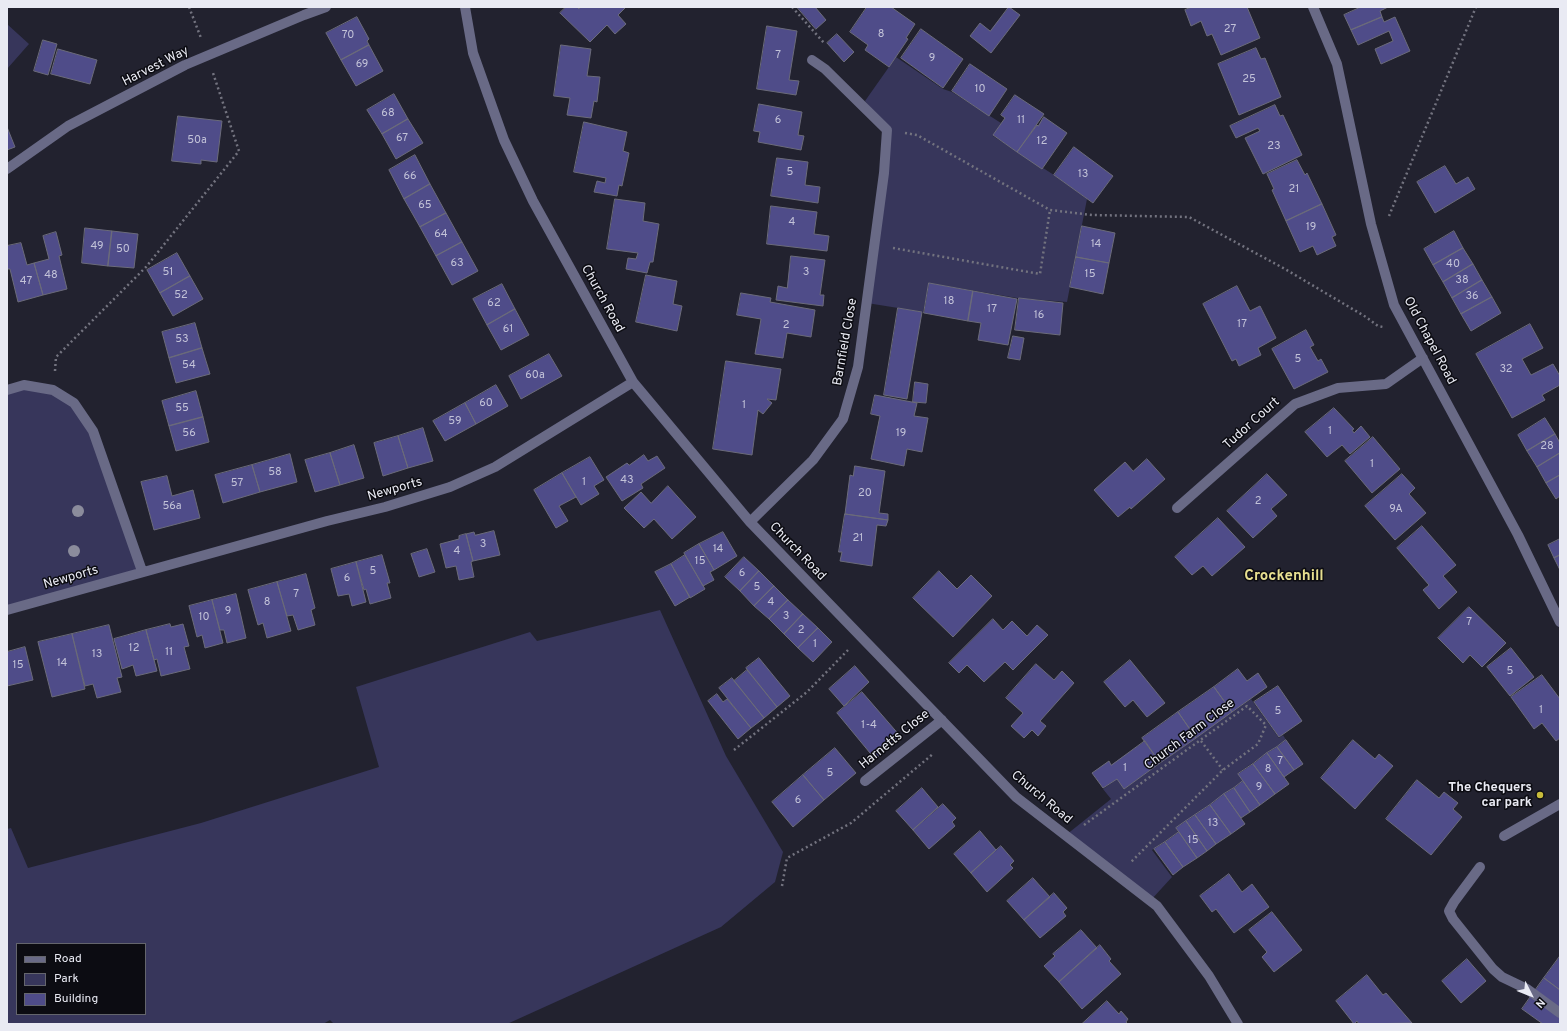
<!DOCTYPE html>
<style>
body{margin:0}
#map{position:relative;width:1567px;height:1031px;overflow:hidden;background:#22222f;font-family:Overpass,sans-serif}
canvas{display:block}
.frame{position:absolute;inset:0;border:8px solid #e9eaf3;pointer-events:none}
.legend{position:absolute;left:16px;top:943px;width:130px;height:72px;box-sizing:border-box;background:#0c0c12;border:1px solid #64656c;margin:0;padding:5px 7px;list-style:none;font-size:12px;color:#e9eaf3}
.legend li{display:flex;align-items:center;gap:8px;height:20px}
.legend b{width:20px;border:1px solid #64656c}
.north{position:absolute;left:1511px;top:975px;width:40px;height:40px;-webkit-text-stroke:3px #0c0c12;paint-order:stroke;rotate:132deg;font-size:11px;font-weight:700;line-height:16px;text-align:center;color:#e9eaf3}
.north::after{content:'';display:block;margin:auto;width:14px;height:18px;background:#e9eaf3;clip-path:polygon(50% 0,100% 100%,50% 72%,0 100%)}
</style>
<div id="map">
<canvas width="1567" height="1031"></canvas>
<div class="frame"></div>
<ul class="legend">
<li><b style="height:5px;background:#696a86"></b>Road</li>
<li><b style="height:11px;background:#37365b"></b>Park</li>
<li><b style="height:11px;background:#4f4c89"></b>Building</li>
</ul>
<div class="north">N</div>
</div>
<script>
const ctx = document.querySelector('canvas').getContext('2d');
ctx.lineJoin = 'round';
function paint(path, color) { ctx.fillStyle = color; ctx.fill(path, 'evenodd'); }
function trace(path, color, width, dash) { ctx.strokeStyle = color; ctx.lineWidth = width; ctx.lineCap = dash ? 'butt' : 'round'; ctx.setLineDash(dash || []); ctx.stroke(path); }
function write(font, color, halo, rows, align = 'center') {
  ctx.font = font + ' Overpass,sans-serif'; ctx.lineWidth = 3; ctx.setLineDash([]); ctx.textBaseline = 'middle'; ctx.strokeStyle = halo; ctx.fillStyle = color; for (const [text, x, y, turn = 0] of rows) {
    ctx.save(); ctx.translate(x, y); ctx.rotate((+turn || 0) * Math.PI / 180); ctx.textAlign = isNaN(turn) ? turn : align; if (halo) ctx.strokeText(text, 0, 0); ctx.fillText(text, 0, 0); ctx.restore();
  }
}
const green = new Path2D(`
 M7 24 29 44 7 69Z
 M896 57 943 89 952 92 1001 123 993 136 1054 175 1087 199 1067 302 1017 298 929 283 923 312 867 303 888 130 865 101Z
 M24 386 52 390 75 404 93 432 141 571 7 609V391Z
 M660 610 726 756 783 852 775 882 721 927 507 1024H334L330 1020 323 1024H7V829L11 828 28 868 201 823 379 767 356 687 530 632 537 641ZM17 944H145V1014H17Z
 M1251 699 1279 738 1283 735 1286 740 1238 773 1243 781 1176 828 1178 832 1152 850 1172 877 1151 900 1066 835 1111 799 1103 789 1117 779 1124 789Z`);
const building = new Path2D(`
 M566 7H577L579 9 580 7H626L618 15 626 24 615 34 607 25 590 42 560 13Z
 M797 7H815L826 20 816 29Z
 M867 7H891L915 24 906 38 908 39 889 67 865 50 868 45 850 32Z
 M1009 7 1020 15 991 53 970 36 980 23 990 31Z
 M1192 7H1247L1260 38 1221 55 1212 34 1207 36 1201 21 1191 26 1185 10Z
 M1361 7H1388L1380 11 1382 17 1351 30 1344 15Z
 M357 17 369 39 367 41 369 45 341 60 326 33Z
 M1382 17 1384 22 1395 17 1410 51 1381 64 1375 49 1393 41 1389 31 1358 45 1351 30Z
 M767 26 797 31 789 80 799 81 796 95 757 89Z
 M921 29 963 59 943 88 901 58Z
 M837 34 854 52 844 62 827 43Z
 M43 40 57 44 48 75 34 71Z
 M369 45 383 71 356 86 341 60Z
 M561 45 591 49 587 76 600 77 597 102 594 101 591 118 567 115 570 98 554 96Z
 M1256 48 1261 59 1265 58 1281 97 1239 115 1218 64Z
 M58 49 97 60 90 84 51 74Z
 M970 64 1007 89 989 116 952 91Z
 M394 94 408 119 382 134 367 110Z
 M1015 95 1044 114 1017 152 993 135 1005 118 1001 115Z
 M759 104 802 112 798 135 804 136 801 150 758 142 760 132 754 131Z
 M1275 105 1280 116 1283 115 1302 155 1263 174 1245 138 1260 131 1258 128 1236 138 1230 126Z
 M178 116 222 121 217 162 201 160V164L172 161Z
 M1044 117 1067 133 1042 169 1017 152 1037 125 1038 126Z
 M408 119 423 143 396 159 382 134Z
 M584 122 627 132 623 151 629 153 622 186 619 185 617 196 594 192 597 181 605 183 606 178 574 172Z
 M7 127 15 147 7 150Z
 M1074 147 1113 176 1093 203 1054 175Z
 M415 155 430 184 404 199 389 170Z
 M777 158 808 162 805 185 820 187 818 203 771 196Z
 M1297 160 1305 175 1307 173 1322 204 1286 221 1272 190 1274 189 1267 174Z
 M1445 166 1456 184 1468 177 1475 189 1435 213 1417 182Z
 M430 184 446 213 420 227 404 199Z
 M615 199 645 203 643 221 659 224 653 262H650L647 273 626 269 628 258 636 259 638 253 607 249Z
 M1322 204 1336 235 1332 237 1336 246 1317 255 1313 246 1300 252 1286 221Z
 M771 206 817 212 814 234 829 236 827 251 767 244Z
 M446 213 462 242 436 256 420 227Z
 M1082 226 1115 233 1109 263 1076 257Z
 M85 228 112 231 108 266 82 263Z
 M112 231 138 234 134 268 108 266Z
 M1454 231 1463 248 1433 265 1424 249Z
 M56 232 62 255 59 256 67 289 43 295 34 263 49 259 43 236Z
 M462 242 478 271 452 285 436 256Z
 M21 243 27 265 34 263 43 295 18 302 10 269H7V246Z
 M1463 248 1473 264 1443 282 1433 265Z
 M177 253 190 276 160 293 147 270Z
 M791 256 825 260 820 295H824L823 306 776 300 778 286 787 288Z
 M1076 257 1109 263 1103 294 1070 287Z
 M1473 264 1482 280 1452 298 1443 282Z
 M646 275 677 281 673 304 682 306 677 331 636 322Z
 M190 276 203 299 173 316 160 293Z
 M1482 280 1492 297 1461 314 1452 298Z
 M929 283 973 291 968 321 924 313Z
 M502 284 515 309 487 325 473 299Z
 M1237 286 1250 311 1260 306 1276 338 1258 348 1261 355 1239 366 1236 359 1232 361 1203 304Z
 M973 291 1017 299 1008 345 978 340 981 323 968 321Z
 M741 293 771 298 770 302 815 310 811 337 787 333 783 358 755 354 761 319 737 315Z
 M1492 297 1501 313 1471 331 1461 314Z
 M1019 298 1063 303 1060 335 1015 330Z
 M898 308 922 312 907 399 884 395Z
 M515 309 529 335 501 350 487 325Z
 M195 323 202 348 169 358 162 332Z
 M1530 324 1543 348 1522 359 1531 375 1553 364 1560 376V385L1542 395 1545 400 1512 418 1476 354Z
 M1306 330 1314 345 1310 347 1318 361 1321 359 1328 372 1294 389 1272 349Z
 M1013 336 1024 338 1020 360 1008 358Z
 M202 348 210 374 176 383 169 358Z
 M549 354 562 376 521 399 509 376Z
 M726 361 781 369 776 400 767 399 772 403 763 414 758 410 752 455 713 449Z
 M915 382 928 384 926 403 913 402Z
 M496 385 508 406 476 424 465 403Z
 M196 391 203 417 169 426 162 401Z
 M875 395 917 403 914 416 928 418 922 452 907 449 904 466 871 459 880 416 871 414Z
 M465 403 476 424 445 441 433 421Z
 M1334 408 1354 429 1352 430 1354 433 1361 426 1370 437 1350 454 1342 445 1327 457 1305 432Z
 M203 417 209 442 176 451 169 426Z
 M1545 418 1555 434 1527 451 1518 435Z
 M423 428 433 461 408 468 398 436Z
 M1555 434 1560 443V453L1537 467 1527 451Z
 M398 436 408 468 383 476 374 443Z
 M1373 437 1400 469 1372 493 1345 461Z
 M354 445 364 478 340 485 330 453Z
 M330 453 340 485 315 492 305 460Z
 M1560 453V475L1546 483 1537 467Z
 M290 454 297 482 260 492 252 465Z
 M644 455 648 461 657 456 665 468 641 484 643 488 622 501 606 477 627 463 629 465Z
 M590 457 604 480 594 486 599 494 581 505 562 473Z
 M1147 459 1165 479 1131 509 1130 507 1118 517 1094 490 1125 462 1133 471Z
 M252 465 260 492 223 503 215 475Z
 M855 466 885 471 879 513 888 514V520L845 514 850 475 853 476Z
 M562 473 576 497 559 506 568 521 556 528 534 490Z
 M1267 474 1287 495 1271 509 1277 516 1253 538 1227 511Z
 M1402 474 1415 488 1409 494 1426 513 1395 540 1365 506Z
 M1560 475V496L1556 499 1546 483Z
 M167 476 172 496 193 490 200 518 154 530 141 482Z
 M668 486 696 517 672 539 654 519 644 528 624 508 641 492 651 503Z
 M845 514 888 520 886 526 877 525 872 566 840 561 842 552H839Z
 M1218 518 1245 547 1212 576 1203 566 1192 575 1175 557Z
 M1422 526 1456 565 1443 576 1457 592 1439 609 1423 590 1429 585 1397 548Z
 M494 531 500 555 473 561 466 534 474 532 475 535Z
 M723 532 737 556 714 570 699 544Z
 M466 534 473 561 471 562 474 577 459 580 456 566 446 568 440 544 459 539V536Z
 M1560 539V555L1554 558 1548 545Z
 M699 544 714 570 710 572 714 580 703 586 684 553Z
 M427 549 435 572 419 577 411 554Z
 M382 555 390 583H387L391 598 370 604 366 589 364 590 356 562Z
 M685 555 705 589 690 598 671 564Z
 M1560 555V570L1554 558Z
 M744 557 759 571 740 591 725 577Z
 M356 562 366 602 352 606 349 594 338 596 331 569Z
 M671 564 690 597 675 606 655 572Z
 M759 571 774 586 754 606 740 591Z
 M939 571 957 589 971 575 992 596 953 637 913 598Z
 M306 574 315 608 311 610 315 625 298 630 293 615 287 616 277 582Z
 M277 582 291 631 267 638 263 623 258 625 248 590Z
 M774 586 788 600 769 619 754 606Z
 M236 594 246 638 227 643 224 630H220L212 600Z
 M212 600 223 643 205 648 202 635 197 637 189 606Z
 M788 600 803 614 784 634 769 619Z
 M1469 607 1506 643 1482 667 1470 655 1463 663 1438 638Z
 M803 614 818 628 798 648 784 634Z
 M993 619 1003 630 1012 621 1027 636 1037 625 1048 635 1013 670 1005 662 984 682 967 665 959 673 949 663Z
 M170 624 171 627 183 624 189 646 184 647 190 669 161 676 157 659 154 660 146 630Z
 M109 625 122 677 117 678 121 692 97 698 93 684 85 686 72 634Z
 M818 628 832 642 813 662 798 648Z
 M146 630 157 671 136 676 133 665 122 669 114 639Z
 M72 634 85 689 52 697 38 642Z
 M25 647 33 680 7 686V652Z
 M1511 648 1534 677 1510 696 1487 667Z
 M759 658 790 696 777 707 746 668Z
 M1130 660 1165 703 1147 717 1133 700 1125 707 1104 682Z
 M1036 664 1054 680 1062 671 1074 683 1040 721 1046 726 1038 736 1032 730 1024 738 1011 726 1023 713 1006 698Z
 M855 666 869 682 844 706 829 689Z
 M1238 669 1247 681 1258 673 1267 687 1232 712 1214 687Z
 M747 670 777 707 764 718 734 681Z
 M1542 675 1560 699V738L1556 741 1542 723 1534 729 1511 697Z
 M732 678 764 718 751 728 719 688Z
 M1278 686 1302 721 1279 737 1254 702Z
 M1214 687 1232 712 1196 738 1178 712Z
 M862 692 901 737 875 759 837 713Z
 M717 694 723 702 727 699 751 728 738 739 708 701Z
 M1178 712 1196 738 1160 763 1142 738Z
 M1286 740 1303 764 1294 770 1277 747Z
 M1353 740 1375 759 1379 754 1393 766 1355 809 1321 778Z
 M1145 741 1160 763 1124 789 1117 779 1103 788 1092 773 1109 761 1111 765Z
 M1277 747 1294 770 1284 777 1267 753Z
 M835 748 856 773 824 800 803 775Z
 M1267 753 1289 784 1275 794 1253 764Z
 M1253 764 1275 794 1260 805 1238 774Z
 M803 775 824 800 793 827 772 802Z
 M1417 780 1439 798 1444 792 1458 803 1453 809 1462 817 1431 855 1386 819Z
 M1243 781 1260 805 1250 812 1234 788Z
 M922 788 938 807 913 830 896 811Z
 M1234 788 1250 812 1241 818 1224 794Z
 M1224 794 1245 824 1231 834 1210 805Z
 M943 804 956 818 952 822 955 826 929 849 913 830Z
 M1210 805 1231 834 1216 844 1195 815Z
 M1195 815 1216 844 1207 851 1186 821Z
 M1186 821 1207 851 1197 858 1176 828Z
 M980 831 996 850 971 873 954 854Z
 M1179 832 1197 858 1183 867 1165 842Z
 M1165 842 1183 867 1173 875 1154 849Z
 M1001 846 1014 861 1010 865 1013 868 987 892 971 873Z
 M1229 874 1242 892 1252 884 1269 907 1234 933 1216 909 1212 912 1200 896Z
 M1033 878 1050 897 1024 920 1007 901Z
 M1054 893 1067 908 1063 912 1066 916 1040 938 1024 920Z
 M1272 912 1302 950 1274 972 1262 957 1267 952 1249 930Z
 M1081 930 1097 948 1059 982 1044 966 1055 956 1053 954Z
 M1100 945 1111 959 1109 961 1121 974 1082 1009 1059 982Z
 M1560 956V990L1544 978Z
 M1467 959 1486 981 1461 1003 1442 981Z
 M1367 975 1383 995 1386 993 1412 1023 1359 1024 1357 1021 1354 1024 1336 1001Z
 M1544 978 1560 990V1024H1543L1522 1009Z
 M1107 1001 1119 1014 1121 1011 1128 1019 1126 1022 1128 1024H1082Z`);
const path = new Path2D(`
 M189 7 201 38
 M792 7 825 44
 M905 133 917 135 1050 210 1092 215 1189 217 1285 269 1366 317 1378 326 1383 327
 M1389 216 1476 7
 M893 248 1040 274 1050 210
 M55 371 56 357 146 267 239 151 213 73
 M1201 741 1223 770
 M734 750 807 692 848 650
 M1084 825 1247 706 1266 725 1258 744 1223 770 1131 862
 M782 886 787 858 851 823 934 753`);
const minor = new Path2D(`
 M465 7 473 53 504 140 533 201 633 382 750 522 1016 797 1157 906 1209 976 1238 1024
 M1313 7 1337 64 1371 224 1394 305 1518 535 1560 622
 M7 169 68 126 185 65 304 15 326 7
 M7 390 24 385 53 390 74 403 93 431 142 571
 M1177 508 1295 404 1338 388 1386 384 1423 358
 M750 522 813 460 843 419 858 367 884 173 887 130 825 69 812 60
 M7 610 327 521 385 507 450 487 495 467 633 382
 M865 781 942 720
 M1504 836 1560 804
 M1480 867 1454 902 1449 911 1453 919 1493 969 1502 977 1527 989 1560 1013`);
const trees = [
 [78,511],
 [74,551]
];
const markers = [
 [1540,795,4,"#c8bb3b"]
];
const numberNames = [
 ["27",1230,30],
 ["8",881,35],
 ["70",348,36],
 ["7",778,56],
 ["9",932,59],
 ["69",362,65],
 ["25",1249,80],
 ["10",980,90],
 ["68",388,114],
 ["6",778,121],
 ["11",1021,121],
 ["67",402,139],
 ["50a",197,141],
 ["12",1042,142],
 ["23",1274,147],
 ["5",790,173],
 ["13",1083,175],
 ["66",410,177],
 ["21",1294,190],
 ["65",425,206],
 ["4",792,223],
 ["19",1311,228],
 ["64",441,235],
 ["14",1096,245],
 ["49",97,247],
 ["50",123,250],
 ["63",457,264],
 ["40",1453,265],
 ["51",168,273],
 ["3",806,273],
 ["15",1090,275],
 ["48",51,276],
 ["38",1462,281],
 ["47",26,282],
 ["52",181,296],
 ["36",1472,297],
 ["18",949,302],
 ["62",494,304],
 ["17",992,310],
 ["16",1039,316],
 ["17",1242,325],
 ["2",786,326],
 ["61",508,330],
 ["53",182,340],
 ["5",1298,360],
 ["54",189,366],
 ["32",1506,370],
 ["60a",535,376],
 ["60",486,404],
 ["1",744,406],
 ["55",182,409],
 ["59",455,422],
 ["1",1330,432],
 ["56",189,434],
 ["19",901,434],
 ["28",1547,447],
 ["1",1372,465],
 ["58",275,473],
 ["43",627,481],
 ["1",584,483],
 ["57",237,484],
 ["20",865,494],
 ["2",1258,502],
 ["56a",172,507],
 ["9A",1396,510],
 ["21",858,539],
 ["3",483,545],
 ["14",718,550],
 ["4",457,552],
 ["15",700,562],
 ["5",373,572],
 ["6",742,574],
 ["6",347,579],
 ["5",757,588],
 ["7",296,595],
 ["8",267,603],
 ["4",771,603],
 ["9",228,612],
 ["3",786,617],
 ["10",204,618],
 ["7",1469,623],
 ["2",801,631],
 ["1",815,645],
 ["12",134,649],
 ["11",169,653],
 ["13",97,655],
 ["14",62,664],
 ["15",18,666],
 ["5",1510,672],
 ["1",1541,711],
 ["5",1278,712],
 ["1-4",869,726],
 ["7",1280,762],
 ["1",1125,769],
 ["8",1268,770],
 ["5",830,774],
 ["9",1259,788],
 ["6",798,801],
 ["13",1213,824],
 ["15",1193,841]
];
const streetNames = [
 ["Harvest Way",156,67,-27],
 ["Church Road",602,299,61],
 ["Old Chapel Road",1429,341,62],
 ["Barnfield Close",846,342,-80],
 ["Tudor Court",1252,424,-42],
 ["Newports",395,490,-16],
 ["Church Road",797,552,46],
 ["Newports",71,578,-16],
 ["Church Farm Close",1190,735,-37],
 ["Harnetts Close",895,740,-39],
 ["Church Road",1041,798,40]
];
const poiNames = [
 ["The Chequers",1532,788],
 ["car park",1532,803]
];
const quarterNames = [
 ["Crockenhill",1284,577]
];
paint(green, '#37365b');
paint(building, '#4f4c89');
trace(building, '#6b6b7a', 1);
trace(path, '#73737f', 2.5, [2, 3]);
trace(minor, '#696a86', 10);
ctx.fillStyle = '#8b8c9c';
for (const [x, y] of trees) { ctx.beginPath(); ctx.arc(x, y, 6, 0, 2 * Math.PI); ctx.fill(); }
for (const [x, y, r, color] of markers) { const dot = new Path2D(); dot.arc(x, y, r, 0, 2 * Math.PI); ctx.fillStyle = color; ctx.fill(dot); trace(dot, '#0c0c12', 1.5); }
write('11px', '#c2c2d8', null, numberNames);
write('13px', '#e9eaf3', '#0c0c12', streetNames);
write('bold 13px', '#e9eaf3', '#0c0c12', poiNames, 'right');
write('bold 15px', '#e7df90', '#0c0c12', quarterNames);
</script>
